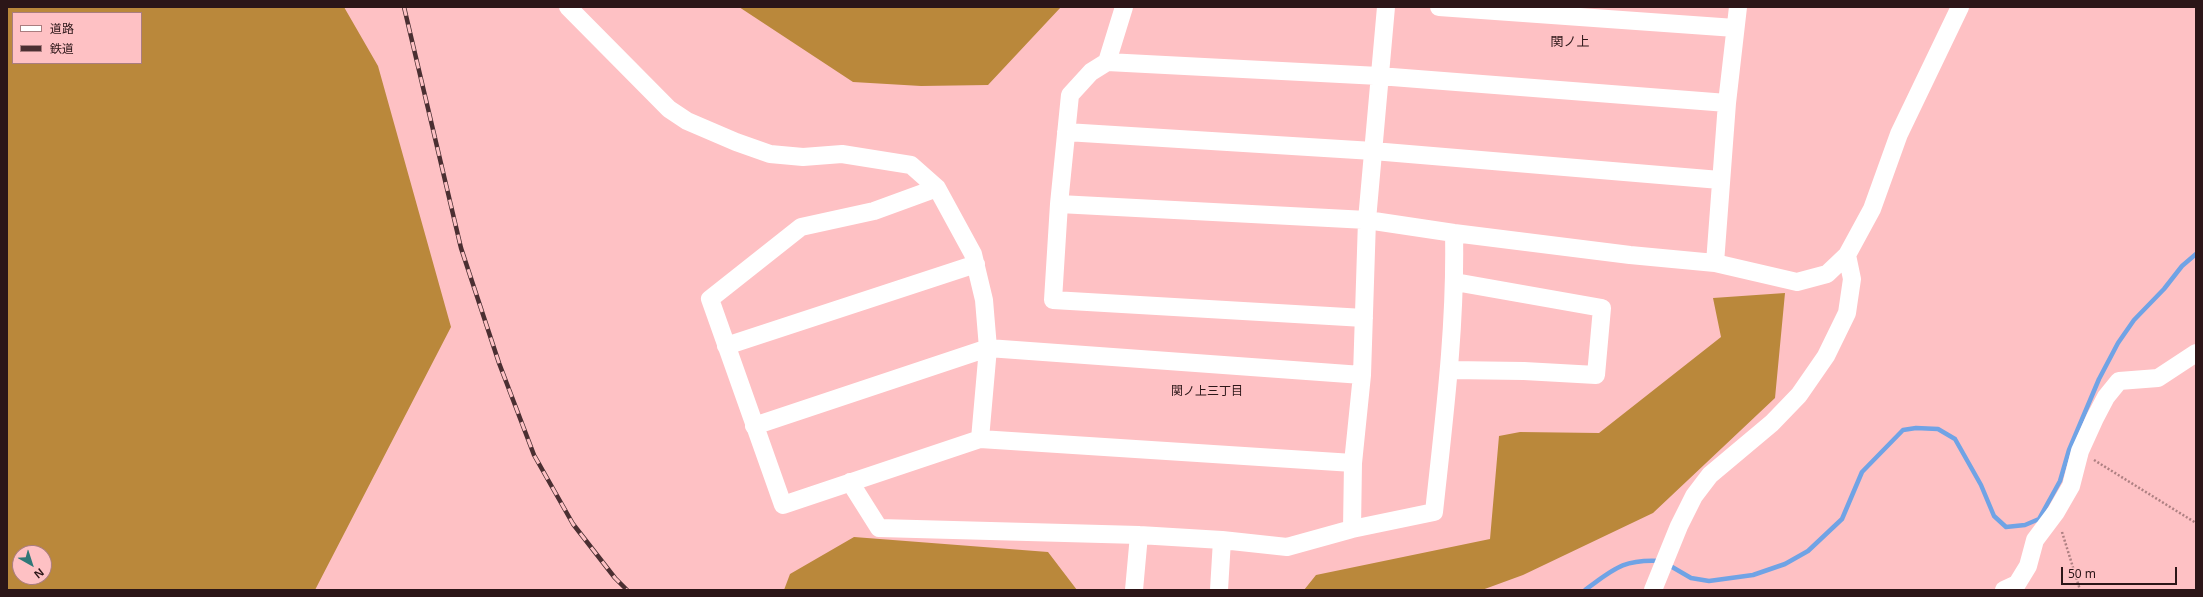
<!DOCTYPE html>
<meta charset="utf-8">
<style>
body{margin:0}
#map{position:relative;width:2203px;height:597px;overflow:hidden;background:#fec1c4;font-family:"Noto Sans","Noto Sans JP",sans-serif}
canvas{display:block}
.frame{position:absolute;inset:0;border:8px solid #2c1618;pointer-events:none}
.legend{position:absolute;left:12px;top:12px;width:130px;height:52px;box-sizing:border-box;background:#fec1c4;border:1px solid #aa7d7f;margin:0;padding:5px 7px;list-style:none;font-size:12px;color:#2c1618}
.legend li{display:flex;align-items:center;gap:8px;height:20px}
.legend b{width:20px;border:1px solid #aa7d7f}
.north{position:absolute;left:12px;top:545px;width:40px;height:40px;box-sizing:border-box;background:#fec1c4;border:1px solid #aa7d7f;border-radius:50%;rotate:141deg;font-size:11px;font-weight:700;line-height:16px;text-align:center;color:#2c1618}
.north::after{content:'';display:block;margin:auto;width:14px;height:18px;background:#2f7878;clip-path:polygon(50% 0,100% 100%,50% 72%,0 100%)}
.scale{position:absolute;left:2061px;top:567px;width:116px;height:18px;box-sizing:border-box;border:2px solid #2c1618;border-top:0;padding-left:5px;font-size:12px;line-height:14px;white-space:nowrap;color:#2c1618;-webkit-text-stroke:3px #fec1c4;paint-order:stroke}
</style>
<div id="map">
<canvas width="2203" height="597"></canvas>
<div class="frame"></div>
<ul class="legend">
<li><b style="height:5px;background:#fff"></b>道路</li>
<li><b style="height:5px;background:#4b2f32"></b>鉄道</li>
</ul>
<div class="north">N</div>
<div class="scale">50 m</div>
</div>
<script>
const ctx = document.querySelector('canvas').getContext('2d');
ctx.lineJoin = 'round';
function paint(path, color) { ctx.fillStyle = color; ctx.fill(path, 'evenodd'); }
function trace(path, color, width, dash) { ctx.strokeStyle = color; ctx.lineWidth = width; ctx.lineCap = dash ? 'butt' : 'round'; ctx.setLineDash(dash || []); ctx.stroke(path); }
function write(font, color, halo, rows, align = 'center') {
  ctx.font = font + ' "Noto Sans","Noto Sans JP",sans-serif'; ctx.lineWidth = 4; ctx.setLineDash([]); ctx.textBaseline = 'middle'; ctx.strokeStyle = halo; ctx.fillStyle = color; for (const [text, x, y, turn = 0] of rows) {
    ctx.save(); ctx.translate(x, y); ctx.rotate((+turn || 0) * Math.PI / 180); ctx.textAlign = isNaN(turn) ? turn : align; if (halo) ctx.strokeText(text, 0, 0); ctx.fillText(text, 0, 0); ctx.restore();
  }
}
const forest = new Path2D(`
 M7 7H344L378 66 451 327 315 590H7ZM13 13H141V63H13ZM20 553H44V577H20Z
 M739 7H1061L988 85 921 86 853 82Z
 M1785 293 1775 398 1653 513 1523 575 1482 590H1304L1316 575 1490 539 1499 436 1520 432 1599 433 1721 337 1713 298Z
 M854 537 1048 552 1077 590H784L790 574Z`);
const stream = new Path2D(`
 M1667 564 1691 578 1709 581 1753 575 1785 564 1808 551 1842 519 1862 472 1903 430 1916 428 1938 429 1955 439 1981 485 1994 516 2006 527 2025 525 2039 519 2060 481 2069 450 2099 379 2118 343 2134 320 2164 289 2182 266 2196 254
 M1585 590C1614 569 1623 559 1660 561`);
const path = new Path2D(`
 M2094 460 2196 523
 M2062 532 2080 590`);
const minor = new Path2D(`
 M568 7 669 109 687 121 736 142 770 154 803 157 842 154 911 165 937 188 973 254 984 300 988 348 980 439
 M1439 7 1735 28
 M1107 62 1124 7
 M1066 132 1373 151 1720 180
 M937 188 874 211 801 227 710 299 783 505 980 439 1353 463
 M1059 204 1367 220 1454 233 1630 255 1715 263 1797 282 1827 274 1847 255
 M1715 263 1727 103 1738 7
 M1364 318 1053 300 1059 204 1070 95 1091 72 1107 62 1379 76 1727 103
 M726 346 976 264
 M1450 370 1524 371 1596 375 1602 308 1455 282
 M754 426 988 348 1362 375
 M850 482 879 528 1139 535 1222 540 1287 547 1352 529 1434 512C1444 419 1456 327 1454 233
 M1352 529 1353 463 1362 375 1367 220 1386 7
 M1134 590 1139 535
 M1219 590 1222 540
 M1653 590 1679 526 1694 496 1710 475 1772 423 1799 395 1826 356 1847 313 1852 279 1847 255 1872 209 1899 134 1960 7
 M2004 590 2017 584 2028 566 2035 540 2056 512 2071 486 2080 451 2095 418 2106 397 2119 381 2158 378 2196 353`);
const rail = new Path2D(`
 M404 7 461 248 499 363 534 455 573 524 615 578 627 590`);
const neighbourhoodNames = [
 ["関ノ上三丁目",1207,392]
];
const quarterNames = [
 ["関ノ上",1570,42]
];
paint(forest, '#ba883b');
trace(stream, '#70a3e5', 4.5);
trace(path, '#ae8082', 2.5, [2, 2]);
trace(minor, '#fff', 18);
trace(rail, '#4b2f32', 4.5);
trace(rail, '#fec1c4', 3, [9]);
write('12px', '#2c1618', '#fec1c4', neighbourhoodNames);
write('13px', '#2c1618', '#fec1c4', quarterNames);
</script>
